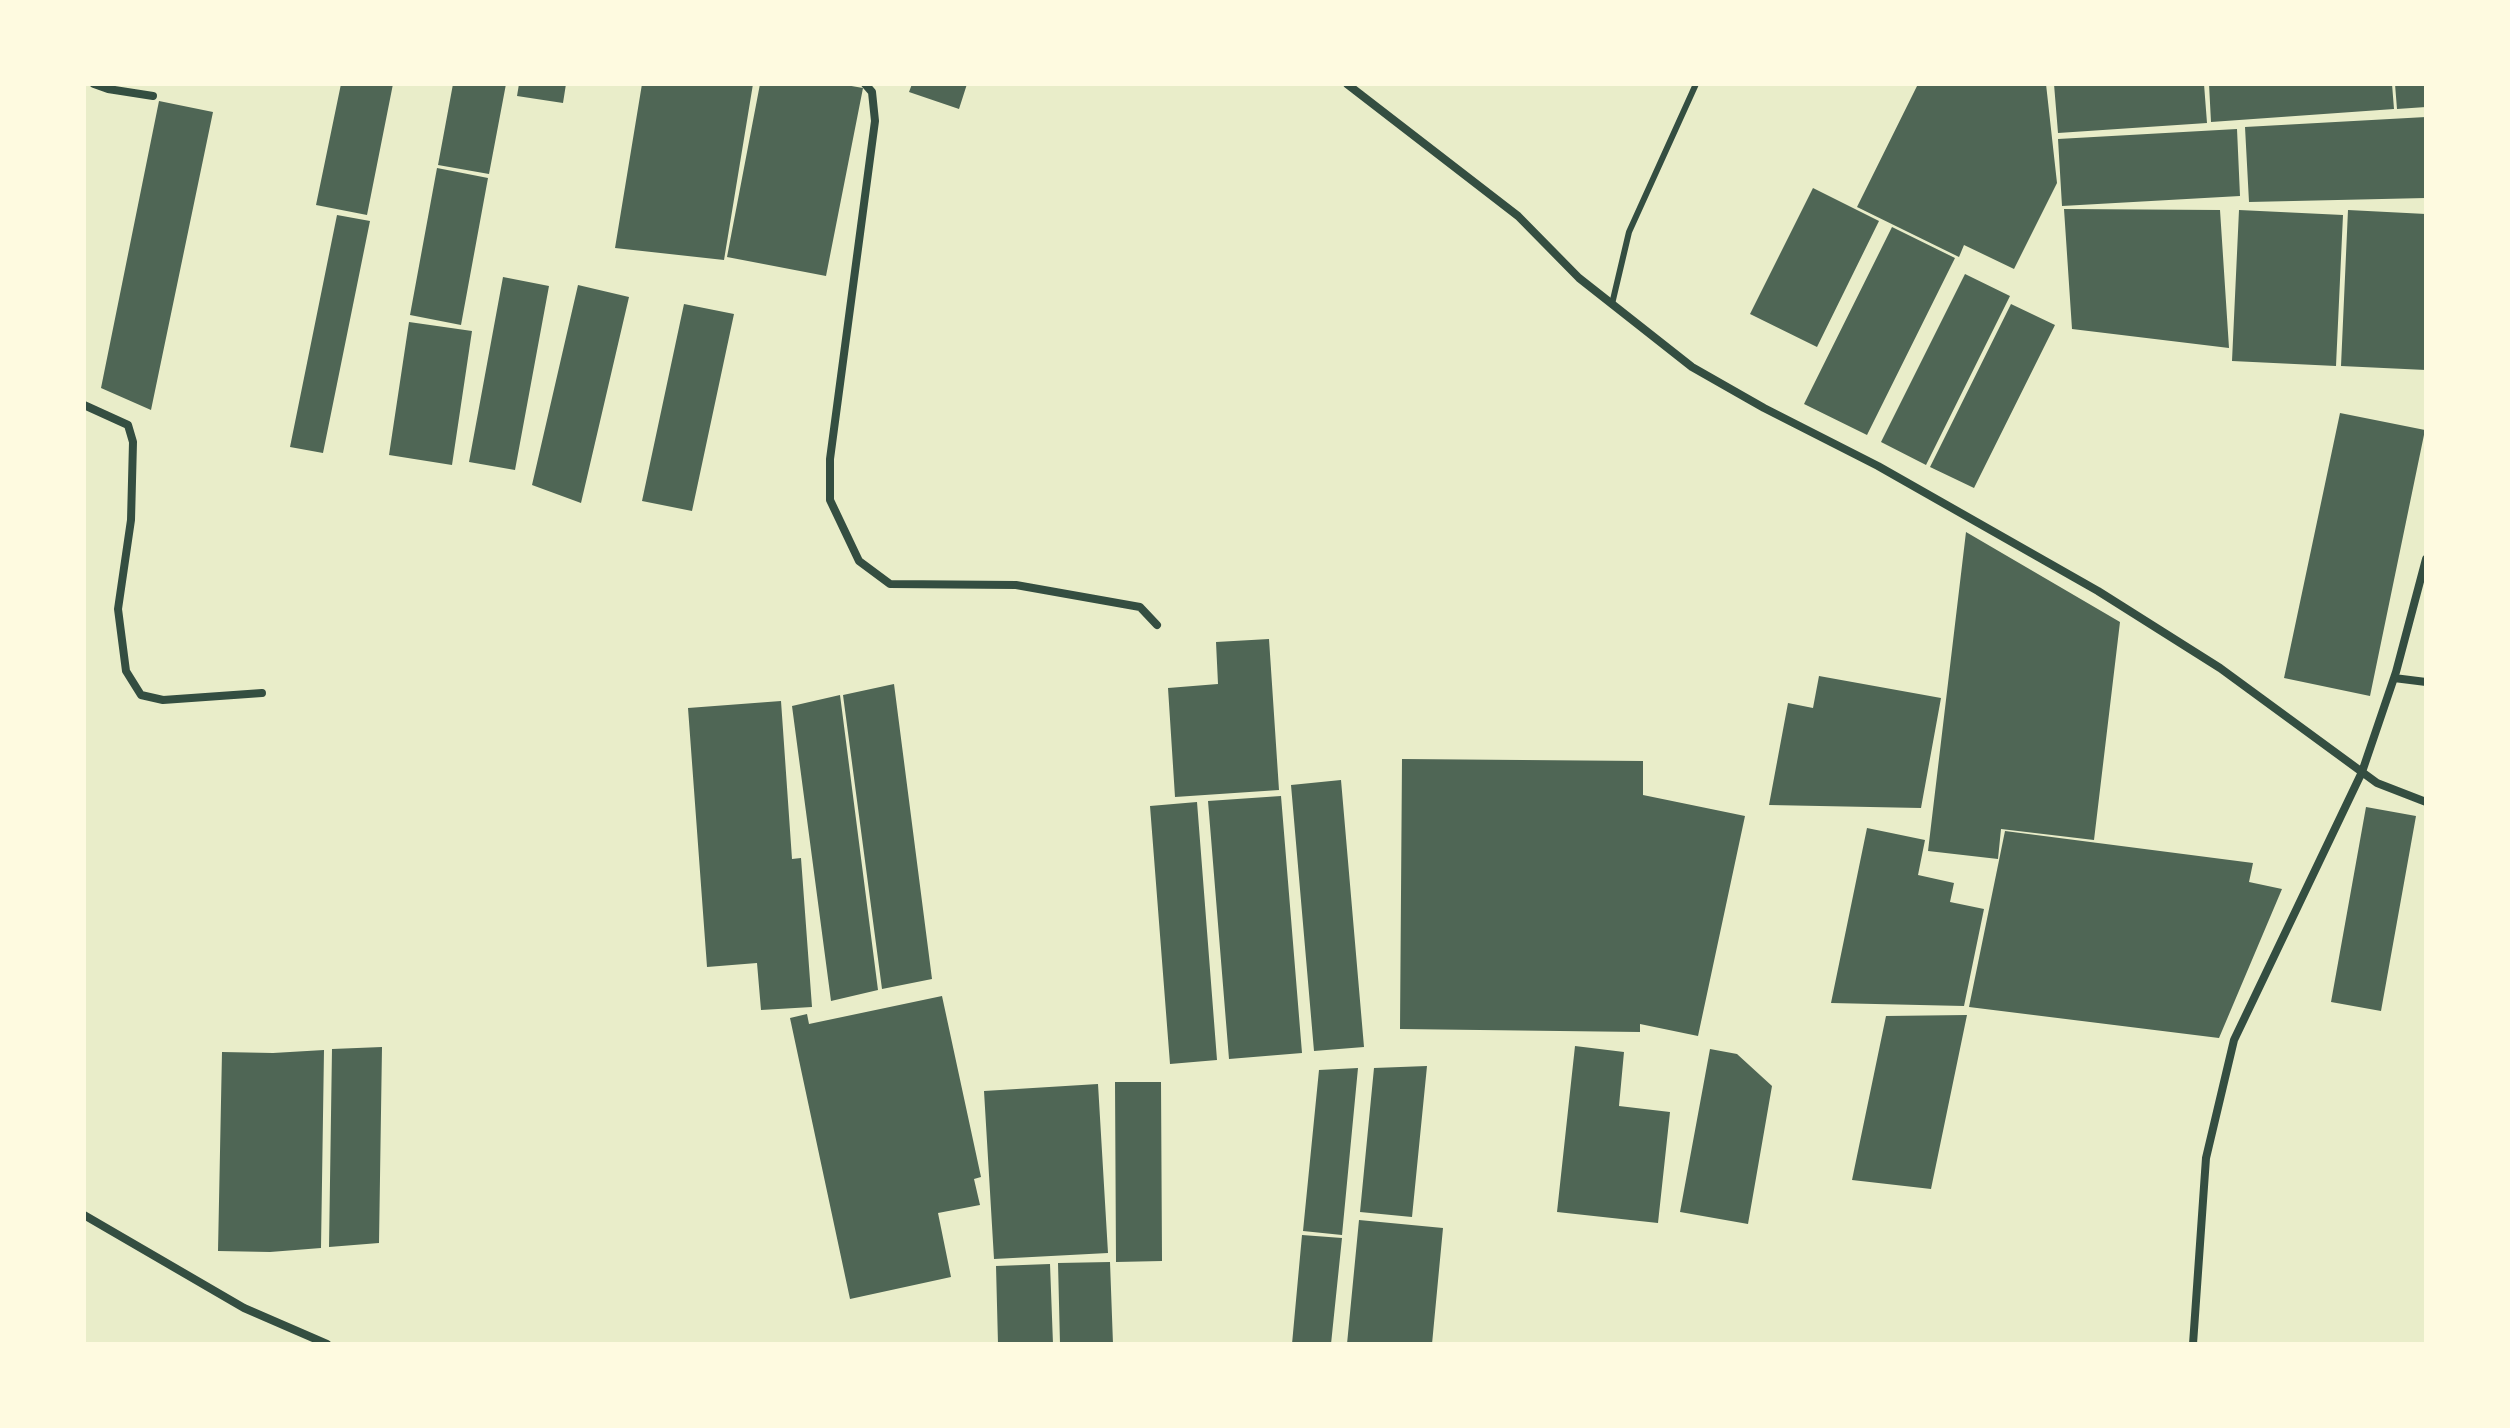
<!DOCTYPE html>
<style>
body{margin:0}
#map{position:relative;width:2510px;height:1428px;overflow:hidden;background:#e9edc9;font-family:Ubuntu,sans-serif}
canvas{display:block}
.frame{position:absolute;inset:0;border:86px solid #fefae0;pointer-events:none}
</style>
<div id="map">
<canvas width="2510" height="1428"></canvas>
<div class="frame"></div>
</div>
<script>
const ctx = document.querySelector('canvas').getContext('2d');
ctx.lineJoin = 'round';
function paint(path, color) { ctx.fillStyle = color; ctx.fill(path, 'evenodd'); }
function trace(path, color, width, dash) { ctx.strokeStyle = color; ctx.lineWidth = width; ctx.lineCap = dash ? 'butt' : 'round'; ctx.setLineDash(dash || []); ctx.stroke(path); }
const building = new Path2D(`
 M341 84H393L367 215 316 205Z
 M453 84H506L489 174 438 165Z
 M519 84H566L563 103 517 96Z
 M642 84H753L724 260 615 248Z
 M760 84H840L863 88 826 276 727 257Z
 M912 84H967L959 109 909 92Z
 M1918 84H2046L2057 183 2014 269 1964 245 1959 257 1857 207Z
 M2054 84H2204L2207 123 2058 133Z
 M2209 84H2392L2394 109 2211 122Z
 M2395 84H2426V107L2397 109Z
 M159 101 213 112 151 410 101 388Z
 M2426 117V198L2249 202 2245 127Z
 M2237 129 2240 196 2062 206 2058 139Z
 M437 168 488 178 461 325 410 315Z
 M1813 188 1879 221 1817 347 1750 314Z
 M2064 209 2220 210 2229 348 2072 329Z
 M2239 210 2343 215 2336 366 2232 361Z
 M2348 210 2426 214V370L2341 366Z
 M337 215 370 221 323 453 290 447Z
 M1892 227 1955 258 1867 435 1804 404Z
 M1965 274 2010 296 1926 465 1881 442Z
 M503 277 549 286 515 470 469 462Z
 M578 285 629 297 581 503 532 485Z
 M684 304 734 314 692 511 642 501Z
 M2011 304 2055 325 1974 488 1930 467Z
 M409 322 472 331 452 465 389 455Z
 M2340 413 2425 430 2370 696 2284 678Z
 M1966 532 2120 622 2094 840 2001 829 1998 859 1928 851Z
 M1269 639 1279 790 1175 797 1168 688 1218 684 1216 642Z
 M1819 676 1941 698 1921 808 1769 805 1788 703 1813 708Z
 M894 684 932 979 882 989 843 695Z
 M840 695 878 990 831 1001 792 706Z
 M781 701 792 859 801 858 812 1007 761 1010 757 963 707 967 688 708Z
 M1402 759 1643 761V795L1745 816 1698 1036 1640 1024V1032L1400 1029Z
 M1341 780 1364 1047 1314 1051 1291 785Z
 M1281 796 1302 1053 1229 1059 1208 801Z
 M1197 802 1217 1060 1170 1064 1150 806Z
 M2366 807 2416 816 2381 1011 2331 1002Z
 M1867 828 1925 840 1918 875 1954 883 1950 902 1984 909 1964 1006 1831 1003Z
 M2005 831 2253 863 2249 882 2282 889 2219 1038 1969 1007Z
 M942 996 981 1177 974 1179 980 1205 938 1213 951 1277 850 1299 790 1018 807 1014 809 1024Z
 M1967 1015 1931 1189 1852 1180 1886 1016Z
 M1575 1046 1624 1052 1619 1106 1670 1112 1658 1223 1557 1212Z
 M382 1047 379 1243 329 1247 332 1049Z
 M1710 1049 1737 1054 1772 1086 1748 1224 1680 1212Z
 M324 1050 321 1248 270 1252 218 1251 222 1052 273 1053Z
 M1427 1066 1412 1217 1360 1212 1374 1068Z
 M1358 1068 1342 1235 1303 1231 1319 1070Z
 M1115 1082H1161L1162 1261 1116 1262Z
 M1098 1084 1108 1253 994 1259 984 1091Z
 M1359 1220 1443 1228 1432 1344H1347Z
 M1302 1235 1342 1238 1331 1344H1292Z
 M1110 1262 1113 1344H1060L1058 1263Z
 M1050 1264 1053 1344H998L996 1266Z`);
const service = new Path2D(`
 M1612 304 1629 232 1696 84`);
const minor = new Path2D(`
 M94 84 108 89 153 96
 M865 84 872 92 875 121 830 459V500L859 561 890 584 1016 585 1140 607 1157 625
 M1347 84 1518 216 1579 278 1692 367 1764 408 1878 466 2098 591 2220 668 2377 783 2426 802
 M84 405 128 425 133 442 131 520 118 609 126 671 141 695 163 700 262 693
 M2394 678 2426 682
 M84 1215 244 1308 327 1344
 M2193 1344 2206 1158 2234 1040 2362 772 2396 672 2426 559`);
paint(building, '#4f6655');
trace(service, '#344e41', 6);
trace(minor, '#344e41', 8);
</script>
